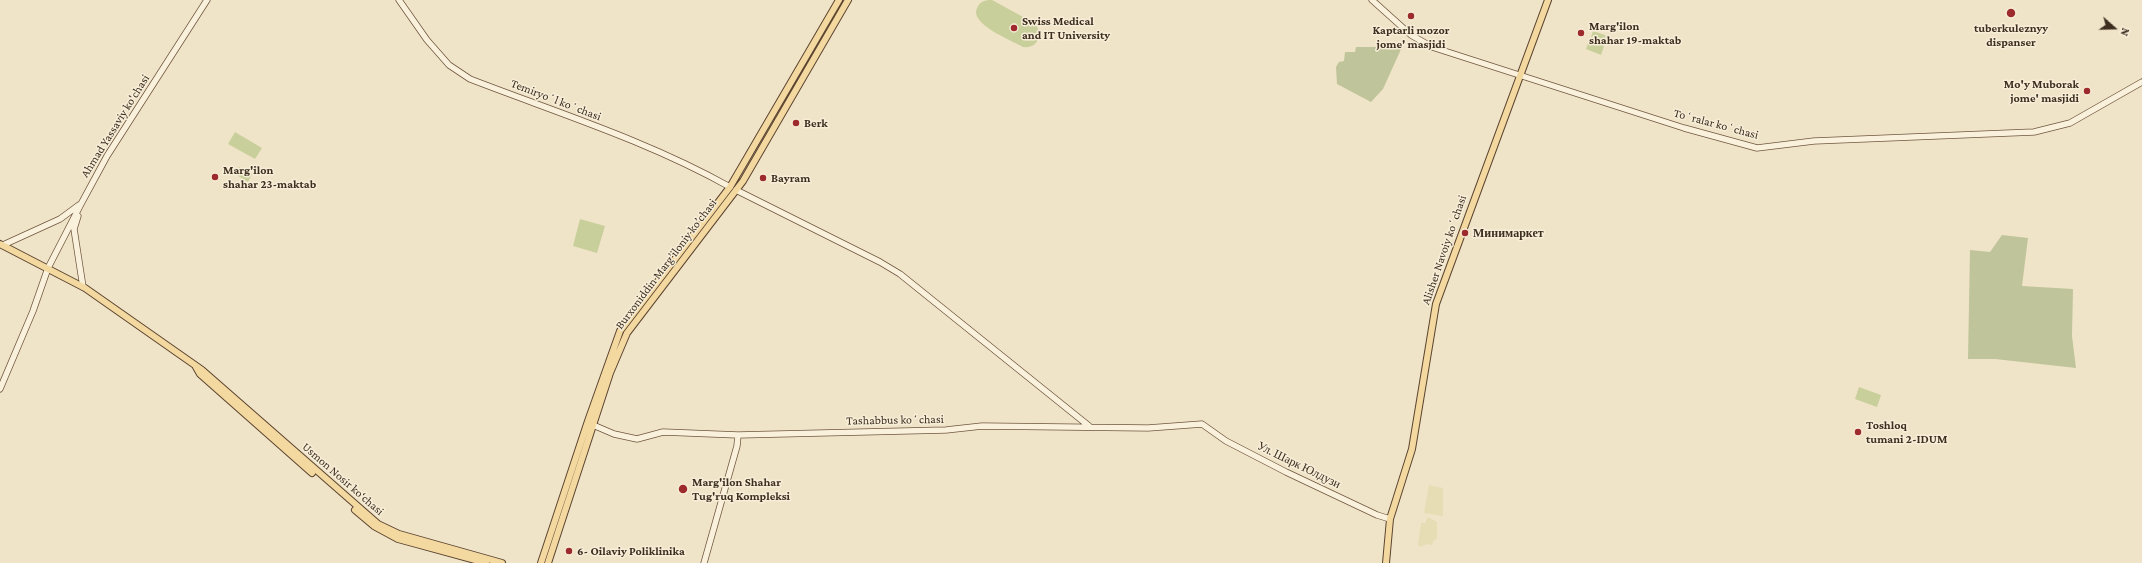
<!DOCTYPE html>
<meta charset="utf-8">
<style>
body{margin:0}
#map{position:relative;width:2142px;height:563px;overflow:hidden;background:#f0e4c8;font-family:"Crimson Pro",serif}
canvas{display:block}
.north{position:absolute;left:2094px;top:8px;width:40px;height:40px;-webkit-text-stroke:3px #f7eed8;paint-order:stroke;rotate:110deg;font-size:11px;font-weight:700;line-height:16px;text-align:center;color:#3d2e20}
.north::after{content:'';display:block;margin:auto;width:14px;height:18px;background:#3d2e20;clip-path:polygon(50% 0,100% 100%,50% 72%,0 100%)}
</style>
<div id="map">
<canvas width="2142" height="563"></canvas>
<div class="north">N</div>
</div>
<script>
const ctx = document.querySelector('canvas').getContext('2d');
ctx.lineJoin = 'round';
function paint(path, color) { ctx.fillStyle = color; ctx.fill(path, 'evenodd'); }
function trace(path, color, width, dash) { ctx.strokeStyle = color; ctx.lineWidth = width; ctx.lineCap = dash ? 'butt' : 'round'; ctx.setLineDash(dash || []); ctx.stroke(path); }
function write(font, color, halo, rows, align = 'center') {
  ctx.font = font + ' "Crimson Pro",serif'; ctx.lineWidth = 3; ctx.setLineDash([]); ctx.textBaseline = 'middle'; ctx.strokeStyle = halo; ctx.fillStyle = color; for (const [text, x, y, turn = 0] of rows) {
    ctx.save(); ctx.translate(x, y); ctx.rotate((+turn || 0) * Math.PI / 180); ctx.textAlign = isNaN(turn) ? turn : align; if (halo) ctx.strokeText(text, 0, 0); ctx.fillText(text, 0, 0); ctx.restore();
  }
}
const farmland = new Path2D(`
 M1429 485 1443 488V516L1424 513Z
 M1428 517 1437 522V539L1434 540 1432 545 1427 544 1420 547 1418 544 1421 523H1425Z`);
const green = new Path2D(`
 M992 0 1036 24 1040 34C1038 43 1033 48 1023 47 1011 40 969 24 977 8 980 1 985 0 992 0Z
 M1593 31 1608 36 1605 45 1590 40Z
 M1589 40 1604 46 1601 55 1586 49Z
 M235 132 262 148 255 159 228 144Z
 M239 167 252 174 248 182 235 174Z
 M580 219 605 226 597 253 573 246Z
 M1859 387 1881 395 1877 407 1855 399Z`);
const cemetery = new Path2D(`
 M1356 47H1402L1383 89 1371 102 1337 84 1336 67 1339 62 1344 61 1345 52H1355Z
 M2002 235 2028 238 2022 286 2073 289 2072 336 2076 368 1995 359H1968L1970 250 1990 252Z`);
const secondary = new Path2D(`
 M399 0 427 40 449 65 470 79C558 113 648 141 730 187
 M1372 0 1411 35 1432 47 1684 128 1757 148 1814 141 2034 132 2070 123 2142 82
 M736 190 880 262 900 274 1089 426
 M78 216 74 229 83 287
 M3 245 60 219 79 205
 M0 389 33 311 48 268 81 204 107 156 207 0
 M593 425 614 434 637 439 663 432 738 435 946 430 982 426 1148 428 1202 424 1226 441 1286 472 1377 515 1390 519
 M704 563 737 446 738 435`);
const primary = new Path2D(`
 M0 244 85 288 202 370 378 524 399 534 502 563
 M196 367 200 374 312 473
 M355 510 374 526 398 539 486 563
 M541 563 588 421 620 331 730 187 839 0
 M548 563 610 373 627 333 743 181 848 0
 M1386 563 1390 519 1412 449 1436 304 1548 0`);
const markers = [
 [2011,13,5,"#9d2a2c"],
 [1411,16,4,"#9d2a2c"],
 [1014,28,4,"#9d2a2c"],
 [1581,33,4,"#9d2a2c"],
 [2087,91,4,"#9d2a2c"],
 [796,123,4,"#9d2a2c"],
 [215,177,4,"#9d2a2c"],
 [763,178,4,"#9d2a2c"],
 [1465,233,4,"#9d2a2c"],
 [1858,432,4,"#9d2a2c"],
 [683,489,5,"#9d2a2c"],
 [569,551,4,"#9d2a2c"]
];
const poiNames = [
 ["Swiss Medical",1022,21],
 ["and IT University",1022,35],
 ["Marg'ilon",1589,26],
 ["shahar 19-maktab",1589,40],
 ["tuberkuleznyy",2011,28,"center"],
 ["dispanser",2011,42,"center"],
 ["Kaptarli mozor",1411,30,"center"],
 ["jome' masjidi",1411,44,"center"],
 ["Mo'y Muborak",2079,84,"right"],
 ["jome' masjidi",2079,98,"right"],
 ["Berk",804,123],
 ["Marg'ilon",223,170],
 ["shahar 23-maktab",223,184],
 ["Bayram",771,178],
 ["Минимаркет",1473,233],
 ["Toshloq",1866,425],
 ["tumani 2-IDUM",1866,439],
 ["Marg'ilon Shahar",692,482],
 ["Tug'ruq Kompleksi",692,496],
 ["6- Oilaviy Poliklinika",577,551]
];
const streetNames = [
 ["Temiryoʻl koʻchasi",556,100,21],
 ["Toʻralar koʻchasi",1716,124,15],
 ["Ahmad Yassaviy ko'chasi",115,126,-58],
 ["Alisher Navoiy koʻchasi",1444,250,-71],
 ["Burxoniddin Marg’iloniy ko’chasi",666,264,-53],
 ["Tashabbus koʻchasi",895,420,-1],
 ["Ул. Шарк Юлдузи",1299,465,26],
 ["Usmon Nosir ko‘chasi",343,479,41]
];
paint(farmland, '#e6ddb5');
paint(green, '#c9cf9b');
paint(cemetery, '#bfc49a');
trace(secondary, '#6f563f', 7);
trace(primary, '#5b4430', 8);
trace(secondary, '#faf1dc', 5.5);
trace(primary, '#f3d8a0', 6);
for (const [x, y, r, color] of markers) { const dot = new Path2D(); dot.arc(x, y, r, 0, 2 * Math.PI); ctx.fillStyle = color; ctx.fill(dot); trace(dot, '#f7eed8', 1.5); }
write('bold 12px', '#3d2e20', '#f7eed8', poiNames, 'left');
write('12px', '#3d2e20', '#f7eed8', streetNames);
</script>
